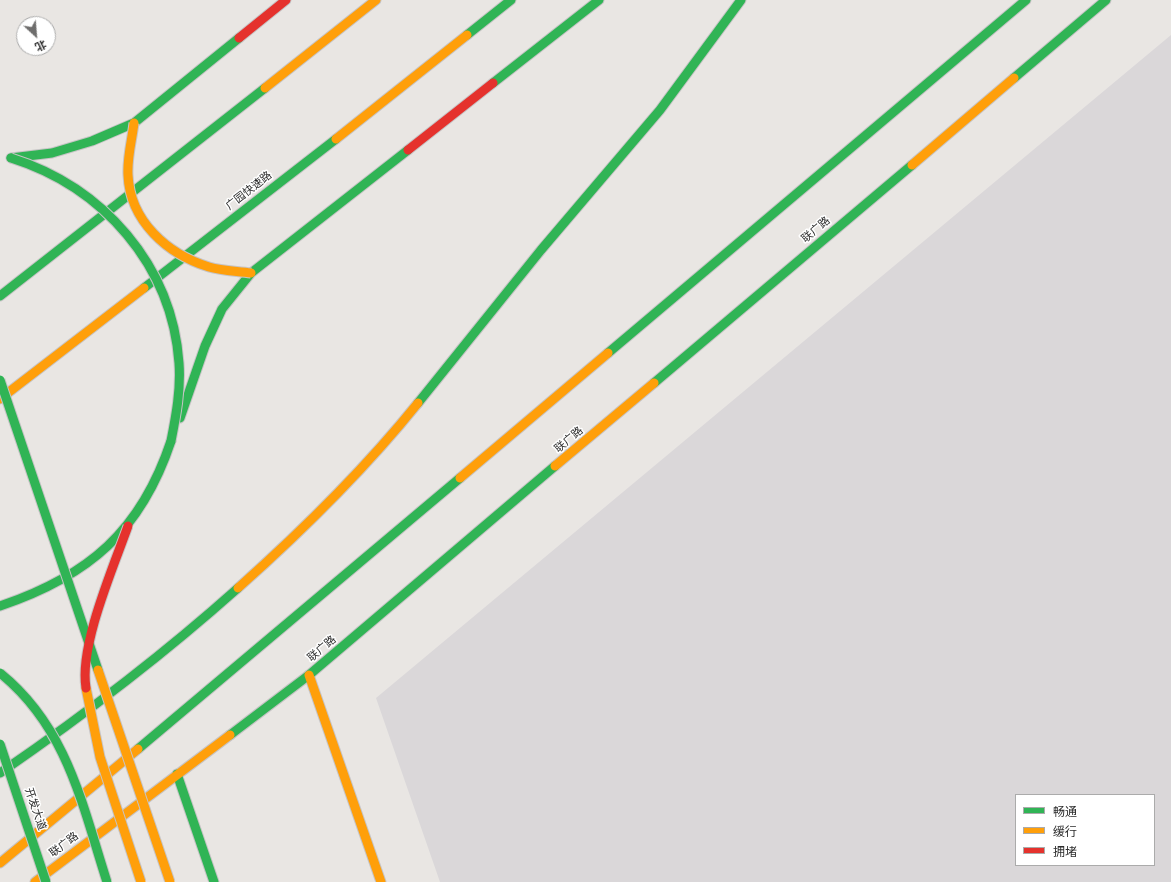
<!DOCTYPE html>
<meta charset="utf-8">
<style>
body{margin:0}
#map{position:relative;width:1171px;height:882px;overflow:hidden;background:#e9e6e3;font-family:Arial,"Noto Sans SC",sans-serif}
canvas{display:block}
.legend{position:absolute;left:1015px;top:794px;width:140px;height:72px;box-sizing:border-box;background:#fff;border:1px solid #ababab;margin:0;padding:5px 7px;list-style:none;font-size:12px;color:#2c2c2c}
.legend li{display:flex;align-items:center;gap:8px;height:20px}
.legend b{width:20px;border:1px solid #ababab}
.north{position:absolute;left:16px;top:16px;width:40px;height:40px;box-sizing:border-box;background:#fff;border:1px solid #ababab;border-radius:50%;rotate:154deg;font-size:11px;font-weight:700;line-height:16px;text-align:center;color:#2c2c2c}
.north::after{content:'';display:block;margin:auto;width:14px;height:18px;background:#6e6d6c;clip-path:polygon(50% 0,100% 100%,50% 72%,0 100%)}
</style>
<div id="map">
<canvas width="1171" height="882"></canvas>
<ul class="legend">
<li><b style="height:5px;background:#30b455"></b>畅通</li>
<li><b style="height:5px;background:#ff9f0a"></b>缓行</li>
<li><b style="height:5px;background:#e5322d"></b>拥堵</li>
</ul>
<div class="north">北</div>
</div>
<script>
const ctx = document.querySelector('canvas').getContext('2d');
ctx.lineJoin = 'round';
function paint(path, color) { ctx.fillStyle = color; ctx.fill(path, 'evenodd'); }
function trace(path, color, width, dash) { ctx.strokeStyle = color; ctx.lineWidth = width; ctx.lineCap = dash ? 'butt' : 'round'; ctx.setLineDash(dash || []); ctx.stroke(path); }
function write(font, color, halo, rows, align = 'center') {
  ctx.font = font + ' Arial,"Noto Sans SC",sans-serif'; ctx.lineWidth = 3; ctx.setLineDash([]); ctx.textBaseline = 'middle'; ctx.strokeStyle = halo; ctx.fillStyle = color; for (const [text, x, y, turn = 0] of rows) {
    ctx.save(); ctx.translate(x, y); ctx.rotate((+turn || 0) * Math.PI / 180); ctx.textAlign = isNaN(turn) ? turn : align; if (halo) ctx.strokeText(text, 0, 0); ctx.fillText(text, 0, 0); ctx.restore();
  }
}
const industrial = new Path2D(`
 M1171 35V882H440L376 698ZM1016 795H1154V865H1016Z`);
const fast = new Path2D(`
 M467 35 511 0
 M1014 78 1106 0
 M493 83 599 0
 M11 158 52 153 92 141 134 123 239 38
 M144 288 336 139
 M0 296 265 88
 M608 353 1026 0
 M654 383 912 165
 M418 403 541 250 660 110 741 0
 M180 418 205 346 222 309 251 273 408 150
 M0 606C89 576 141 531 171 441
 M230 735 309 675 555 466
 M138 749 460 478
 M0 773C83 716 163 655 238 588
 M177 774 214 882`);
const slow = new Path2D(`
 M265 88 376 0
 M336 139 467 35
 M912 165 1014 78
 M0 399 144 288
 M555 466 654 383
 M460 478 608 353
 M238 588C302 531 364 470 418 403
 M309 675 381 882
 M0 863 138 749
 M35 882 230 735`);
const jam = new Path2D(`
 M239 38 286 0
 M408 150 493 83`);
const fastBridge = new Path2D(`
 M11 158C103 187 172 265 179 363 181 389 176 416 171 441
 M0 380 98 670
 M0 673C67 727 82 804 107 882
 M0 744 46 882`);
const slowBridge = new Path2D(`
 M134 123C132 140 127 157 128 175 130 221 167 254 209 267 222 271 237 271 251 273
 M98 670 170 882
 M86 688 100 757 141 882`);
const jamBridge = new Path2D(`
 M86 688C79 646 113 568 128 526`);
const streetNames = [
 ["广园快速路",249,191,-38],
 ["联广路",816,230,-40],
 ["联广路",569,440,-40],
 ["联广路",322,649,-40],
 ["开发大道",35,809,71],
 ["联广路",64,845,-37]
];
paint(industrial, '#dad7d9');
trace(fast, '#c6c4c5', 11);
trace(slow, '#c6c4c5', 11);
trace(jam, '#c6c4c5', 11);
trace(fast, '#30b455', 9);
trace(slow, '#ff9f0a', 9);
trace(jam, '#e5322d', 9);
trace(fastBridge, '#c6c4c5', 11, []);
trace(slowBridge, '#c6c4c5', 11, []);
trace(jamBridge, '#c6c4c5', 11, []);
trace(fastBridge, '#30b455', 9);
trace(slowBridge, '#ff9f0a', 9);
trace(jamBridge, '#e5322d', 9);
write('11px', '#2c2c2c', '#fff', streetNames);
</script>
